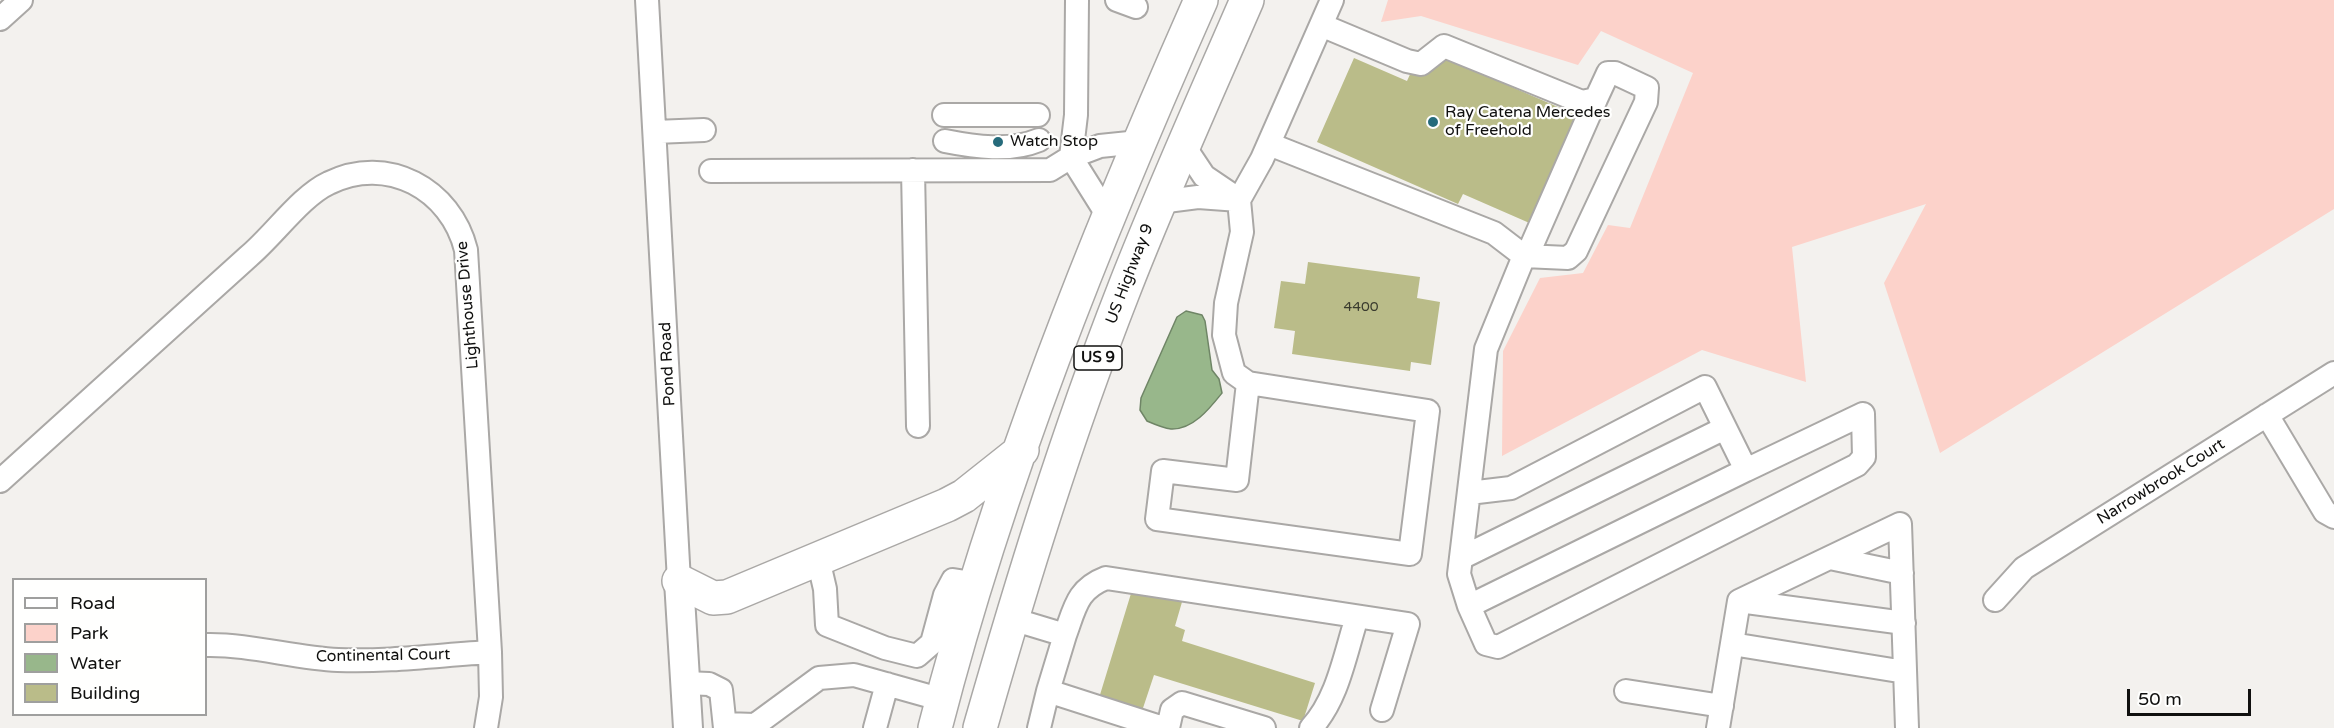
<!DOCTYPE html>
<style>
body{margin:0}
#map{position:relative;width:2334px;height:728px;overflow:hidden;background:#f3f1ee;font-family:"Varela Round",sans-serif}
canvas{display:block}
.legend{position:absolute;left:12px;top:578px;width:195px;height:138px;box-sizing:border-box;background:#fffffe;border:2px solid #9f9f9e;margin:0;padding:8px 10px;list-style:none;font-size:18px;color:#10100f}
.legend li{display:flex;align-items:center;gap:12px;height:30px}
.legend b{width:30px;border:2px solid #9f9f9e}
.scale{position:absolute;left:2127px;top:689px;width:124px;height:27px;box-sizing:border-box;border:3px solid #10100f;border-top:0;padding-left:8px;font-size:18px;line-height:21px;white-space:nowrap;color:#10100f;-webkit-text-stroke:4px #fffffe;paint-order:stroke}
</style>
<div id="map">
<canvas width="2334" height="728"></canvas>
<ul class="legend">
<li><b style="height:8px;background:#fff"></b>Road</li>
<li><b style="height:16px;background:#fcd2ca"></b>Park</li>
<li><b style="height:16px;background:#98b78b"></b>Water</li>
<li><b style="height:16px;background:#babc89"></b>Building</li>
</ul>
<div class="scale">50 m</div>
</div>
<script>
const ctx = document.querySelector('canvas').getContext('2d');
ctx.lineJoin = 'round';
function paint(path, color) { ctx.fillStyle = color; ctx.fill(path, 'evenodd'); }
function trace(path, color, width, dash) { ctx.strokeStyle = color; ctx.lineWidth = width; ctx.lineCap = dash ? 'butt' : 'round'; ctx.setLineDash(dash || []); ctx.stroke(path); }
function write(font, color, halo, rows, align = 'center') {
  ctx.font = font + ' "Varela Round",sans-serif'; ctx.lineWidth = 4.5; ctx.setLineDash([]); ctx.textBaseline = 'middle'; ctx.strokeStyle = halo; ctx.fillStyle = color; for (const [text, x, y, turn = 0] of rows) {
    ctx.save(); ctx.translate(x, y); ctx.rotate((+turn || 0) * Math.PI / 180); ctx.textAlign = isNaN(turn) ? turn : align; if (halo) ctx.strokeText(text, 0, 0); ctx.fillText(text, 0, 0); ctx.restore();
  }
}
const green = new Path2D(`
 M1388 0H2334V209L1940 453 1884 283 1926 204 1792 247 1806 382 1702 350 1502 456 1503 351 1540 278 1583 273 1608 225 1630 228 1693 73 1601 31 1578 65 1421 16 1381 22Z`);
const water = new Path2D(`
 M1186 311 1202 315 1205 321 1212 370 1219 379 1222 393C1210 408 1193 430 1171 429 1163 428 1154 424 1147 421L1140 410 1141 398 1177 317Z`);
const building = new Path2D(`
 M1422 48 1581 117 1534 225 1463 194 1458 204 1317 142 1354 58 1407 81Z
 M1308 262 1420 277 1417 298 1440 302 1431 365 1411 362 1410 371 1292 354 1295 331 1274 328 1281 281 1305 284Z
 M1133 587 1182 602 1175 626 1185 630 1182 641 1315 683 1303 721 1154 675 1142 711 1099 698Z`);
const minor = new Path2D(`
 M647 0 679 581
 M1117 0 1136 7
 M0 19 21 0
 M1321 25 1407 61 1421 64 1444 46 1582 102 1596 99 1608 73H1615L1647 88 1646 102 1576 251 1568 258 1524 256 1486 349 1459 574 1469 606 1486 644 1498 647 1857 465 1864 457 1863 414 1746 470 1705 387 1511 488 1469 493
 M944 115H1038
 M655 132 704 130
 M945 141C975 147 1010 152 1039 140
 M1269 144 1494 233 1524 256
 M1184 146 1204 176 1238 199
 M913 170 918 426
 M711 171 1050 170 1071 157 1076 115 1077 0
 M1159 202 1198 197 1239 200
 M1108 216 1071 157 1100 146 1139 142
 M1527 256 1596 99
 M1248 383 1237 480 1163 471 1157 519 1410 554 1428 411 1248 383 1234 373 1224 335 1226 303 1242 232 1239 200 1262 159 1332 0
 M2267 415 2325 512 2334 517
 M0 481C83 406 166 331 249 256 274 235 301 196 329 183 387 154 451 189 466 250L490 652 491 697 486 728
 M1461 558 1725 428
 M1830 558 1902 573
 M818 559 825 589 827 625 885 648 917 656 932 643 945 595 953 580 978 584
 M1995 600 2024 568 2334 373
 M1739 601 1904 623
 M1469 606 1746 470
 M1012 619 1065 635C1075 608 1077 589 1106 578L1408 624 1382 710
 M1065 635 1048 691 1163 728
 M1732 644 1905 672
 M206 645C250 644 294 658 338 660 388 662 440 655 490 652
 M685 683 709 684 721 690 725 728
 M1626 691 1722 706
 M725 724 755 725 819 678 854 675 943 700
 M875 728 887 684
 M1039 728 1048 691
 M1168 728 1172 710 1182 703 1264 728
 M1311 728C1338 699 1345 654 1357 617
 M1718 728 1739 601 1900 524 1907 728`);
const major = new Path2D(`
 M679 581 688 728`);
const highway = new Path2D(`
 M679 581 713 598 727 597 947 505 964 496 1022 450
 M935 728C999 478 1097 235 1201 0
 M980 728C1022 581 1067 435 1123 292 1161 194 1205 97 1247 0`);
const markers = [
 [1433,122,6,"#266b7b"],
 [998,142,6,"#266b7b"]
];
const numberNames = [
 ["4400",1361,307]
];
const shields = [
 [1098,358,48]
];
const shieldNames = [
 ["US 9",1098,358]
];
const poiNames = [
 ["Ray Catena Mercedes",1445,113],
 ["of Freehold",1445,131],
 ["Watch Stop",1010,142]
];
const streetNames = [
 ["US Highway 9",1130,274,-69],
 ["Lighthouse Drive",468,305,-95],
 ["Pond Road",668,364,-93],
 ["Narrowbrook Court",2161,482,-32],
 ["Continental Court",383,656,-1]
];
paint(green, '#fcd2ca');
paint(water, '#98b78b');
trace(water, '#6f8566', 1.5);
paint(building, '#babc89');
trace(minor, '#aaa8a6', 26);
trace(major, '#aaa8a6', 32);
trace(highway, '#aaa8a6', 36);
trace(minor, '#fff', 22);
trace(major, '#fff', 28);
trace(highway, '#fff', 33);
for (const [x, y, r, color] of markers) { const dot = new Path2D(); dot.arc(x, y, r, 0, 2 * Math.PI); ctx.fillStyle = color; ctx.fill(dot); trace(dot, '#fffffe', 2); }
write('14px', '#3a3b2e', null, numberNames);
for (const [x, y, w] of shields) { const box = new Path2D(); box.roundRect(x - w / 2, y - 12, w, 24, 4.5); ctx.fillStyle = '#fffffe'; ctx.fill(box); trace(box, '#10100f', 1.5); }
write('bold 15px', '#10100f', null, shieldNames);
write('16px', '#10100f', '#fffffe', poiNames, 'left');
write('16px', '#10100f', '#fffffe', streetNames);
</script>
